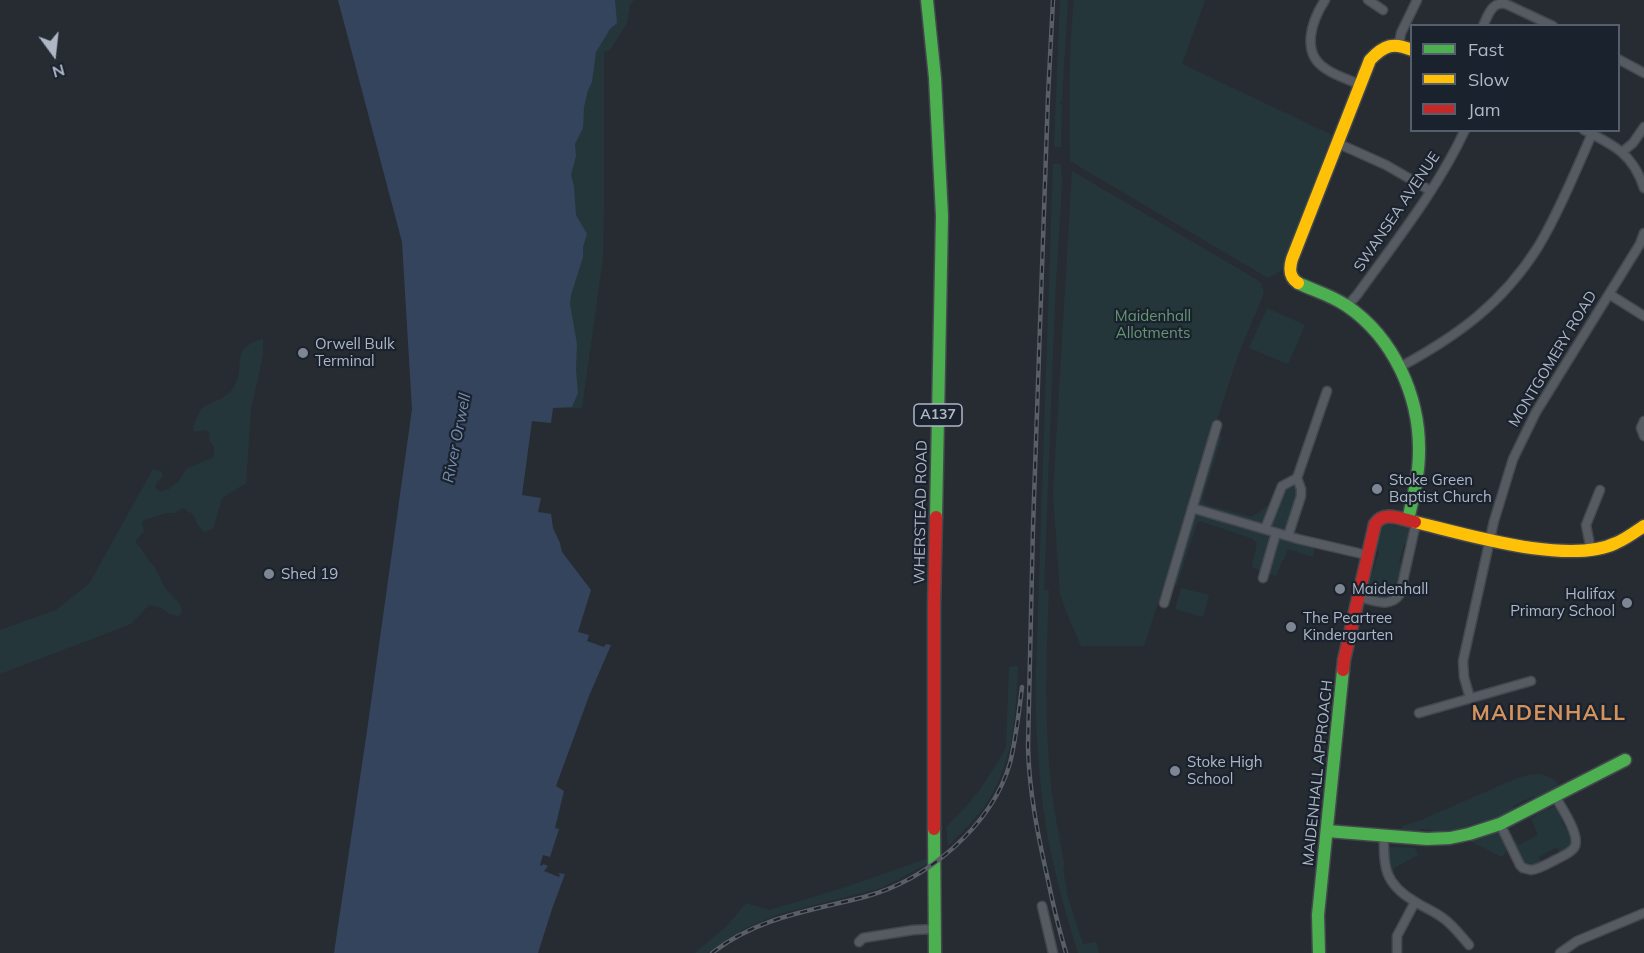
<!DOCTYPE html>
<style>
body{margin:0}
#map{position:relative;width:1644px;height:953px;overflow:hidden;background:#272c33;font-family:Mulish,sans-serif}
canvas{display:block}
.legend{position:absolute;left:1410px;top:24px;width:210px;height:108px;box-sizing:border-box;background:#1a222e;border:2px solid #565e6b;margin:0;padding:8px 10px;list-style:none;font-size:18px;color:#afb7c6}
.legend li{display:flex;align-items:center;gap:12px;height:30px}
.legend b{width:30px;border:2px solid #565e6b}
.north{position:absolute;left:24px;top:24px;width:60px;height:60px;-webkit-text-stroke:4px #1a222e;paint-order:stroke;rotate:165deg;font-size:16px;font-weight:700;line-height:24px;text-align:center;color:#afb7c6}
.north::after{content:'';display:block;margin:auto;width:21px;height:27px;background:#afb7c6;clip-path:polygon(50% 0,100% 100%,50% 72%,0 100%)}
</style>
<div id="map">
<canvas width="1644" height="953"></canvas>
<ul class="legend">
<li><b style="height:8px;background:#4caf50"></b>Fast</li>
<li><b style="height:8px;background:#ffc107"></b>Slow</li>
<li><b style="height:8px;background:#c62828"></b>Jam</li>
</ul>
<div class="north">N</div>
</div>
<script>
const ctx = document.querySelector('canvas').getContext('2d');
ctx.lineJoin = 'round';
function paint(path, color) { ctx.fillStyle = color; ctx.fill(path, 'evenodd'); }
function trace(path, color, width, dash) { ctx.strokeStyle = color; ctx.lineWidth = width; ctx.lineCap = dash ? 'butt' : 'round'; ctx.setLineDash(dash || []); ctx.stroke(path); }
function write(font, color, halo, rows, align = 'center') {
  ctx.font = font + ' Mulish,sans-serif'; ctx.lineWidth = 4.5; ctx.setLineDash([]); ctx.textBaseline = 'middle'; ctx.strokeStyle = halo; ctx.fillStyle = color; for (const [text, x, y, turn = 0] of rows) {
    ctx.save(); ctx.translate(x, y); ctx.rotate((+turn || 0) * Math.PI / 180); ctx.textAlign = isNaN(turn) ? turn : align; if (halo) ctx.strokeText(text, 0, 0); ctx.fillText(text, 0, 0); ctx.restore();
  }
}
const green = new Path2D(`
 M604 0H634L630 4 627 23 610 50 604 52V212L603 258 582 408H553L557 194Z
 M1060 0H1068L1062 100 1059 103 1062 105 1061 147H1054Z
 M1074 0H1205L1182 64 1332 135 1282 270 1268 278 1070 161C1070 107 1068 53 1074 0Z
 M1053 164H1061L1062 184 1055 300 1044 590H1049C1046 655 1044 720 1051 785 1054 812 1060 840 1065 867L1063 868 1068 898 1083 944 1096 942 1099 953H1078C1061 899 1046 843 1041 787 1037 749 1035 711 1036 672Z
 M1072 171 1256 279 1261 283 1264 293 1238 355 1144 646H1081L1066 611 1060 593 1053 494Z
 M1267 308 1305 325 1288 364 1249 348Z
 M263 339V355L251 410 246 483 222 498 213 529 204 532 197 524 193 514 188 512 184 508 178 510 175 513H167L144 520 142 523 144 531 136 540V543L141 548 148 560 154 566 165 588 179 603 182 611 179 616 169 614C164 608 157 606 149 605L131 624 0 674V630L56 610 89 584 153 469 162 472 163 476 157 482 155 487 159 492 169 489 179 481 186 469 214 457V446L209 440 210 432 204 430 194 432 193 427C196 421 199 410 204 407 213 401 225 399 232 390 249 368 226 349 263 339Z
 M1216 436 1222 437 1202 500 1204 504 1252 517 1270 504 1262 522 1260 524 1201 508 1198 505 1197 500Z
 M1293 483 1297 487C1299 498 1291 521 1285 531L1272 528V520L1284 488Z
 M1197 514H1202L1270 536 1271 540 1262 569 1259 570 1252 567 1257 543 1253 539 1200 521 1197 523 1177 585 1171 584 1193 516Z
 M1386 524 1409 528 1407 544H1404L1399 562 1404 564C1400 578 1398 603 1378 597 1372 595 1369 593 1366 588L1379 554 1376 543 1380 527Z
 M1280 538 1315 547 1313 557 1288 549 1276 576 1269 574C1267 565 1273 545 1280 538Z
 M1181 588 1209 595 1203 617 1175 609Z
 M1018 666C1016 713 1014 760 988 801 977 818 962 832 948 846L946 827 965 808 981 788 994 768 1006 748 1009 667Z
 M1538 774C1548 775 1557 780 1562 789L1537 801 1534 796 1513 806 1516 811 1482 827 1480 822 1468 825 1469 831 1432 836V830L1420 829 1419 835 1401 832 1402 826 1419 821 1515 779 1528 775Z
 M1558 806C1560 817 1563 829 1573 836L1572 845 1561 854 1557 847 1539 857 1543 864C1529 867 1526 868 1518 856L1519 851 1514 841 1516 840 1519 845 1538 835 1531 819 1544 810Z
 M1497 831 1500 832 1509 848 1502 857 1472 842 1471 837Z
 M1389 847 1415 848 1418 855 1394 868V873L1392 874 1389 858Z
 M929 858V863L881 888 779 914 744 929 707 953H695L728 925 746 903 769 910 843 888Z`);
const water = new Path2D(`
 M338 0H615L617 23 610 29 596 52 592 82 588 90 584 107 583 128 575 144 576 156 571 175 574 186 576 215 587 234 583 247V257L571 295 570 304 577 344 576 370 578 393 572 407 553 408 551 423 532 421 522 495 541 498 538 512 551 514 553 528 560 543 562 552 591 590 578 632 589 635 587 641 604 647 606 644 611 645 589 696 556 786 564 791 555 828 559 829 550 857 543 855 540 865 542 866 543 864 548 866 544 871 559 877 560 875 558 873 565 874 552 909 538 953H334L367 731 412 409 402 242Z`);
const street = new Path2D(`
 M1325 0C1312 20 1300 53 1326 69 1336 76 1350 80 1361 85
 M1368 0 1383 10
 M1483 26C1488 15 1492 1 1506 4L1553 26
 M1399 44 1401 33 1417 0
 M1618 59 1644 73
 M1584 130C1614 145 1633 154 1644 188
 M1337 143 1386 165 1431 191
 M1622 152 1633 143 1644 127
 M1609 294 1644 316
 M1347 306 1357 295C1395 242 1437 190 1465 130
 M1400 367C1457 336 1502 304 1538 247 1559 212 1575 172 1592 134
 M1644 421 1641 428 1644 436
 M1297 478 1327 391
 M1192 508 1298 539 1367 555
 M1265 529 1282 486 1297 478 1301 489V496L1288 536
 M1591 550 1586 525 1600 490
 M1263 578 1276 533
 M1358 597C1373 600 1390 609 1400 594L1416 523
 M1164 603 1217 425
 M1470 698 1464 677 1463 661 1494 521 1513 459 1536 412 1640 244 1644 233
 M1419 713 1531 681
 M1500 824 1520 865 1523 868 1531 870C1540 869 1549 863 1557 859 1563 856 1570 853 1574 848 1582 837 1561 807 1555 796
 M1384 836C1383 867 1385 884 1414 901 1423 907 1434 911 1443 918 1453 925 1461 936 1469 945
 M1042 906 1053 953
 M859 942 863 938 913 930 934 929
 M1397 953V936L1415 902
 M1560 953 1577 941 1644 913`);
const fast = new Path2D(`
 M927 0 935 78 942 216 936 517
 M1298 283C1315 291 1331 295 1347 306 1394 338 1420 397 1419 452 1419 475 1413 498 1408 520
 M934 829 935 953
 M1327 831 1427 839 1450 838 1469 834 1500 824 1625 760
 M1319 953 1318 915 1343 670`);
const slow = new Path2D(`
 M1298 283C1289 277 1289 269 1292 259L1370 60C1384 45 1393 42 1412 50
 M1415 522C1465 534 1569 566 1616 543 1626 539 1635 532 1644 526`);
const jam = new Path2D(`
 M1343 670 1344 660 1375 524C1384 510 1401 519 1415 522
 M934 829V606L936 517`);
const rail = new Path2D(`
 M1053 0 1048 96 1033 527 1028 746C1029 792 1038 836 1048 880 1053 905 1059 929 1066 953
 M712 953C758 917 810 911 864 897 926 881 992 826 1010 763 1016 739 1019 712 1022 687`);
const markers = [
 [303,353,6,"#7f8693"],
 [1377,489,6,"#7f8693"],
 [269,574,6,"#7f8693"],
 [1340,589,6,"#7f8693"],
 [1627,603,6,"#7f8693"],
 [1291,627,6,"#7f8693"],
 [1175,771,6,"#7f8693"]
];
const shields = [
 [938,415,48]
];
const shieldNames = [
 ["A137",938,415]
];
const streetNames = [
 ["SWANSEA AVENUE",1397,212,-56],
 ["MONTGOMERY ROAD",1553,359,-59],
 ["WHERSTEAD ROAD",921,512,-89],
 ["MAIDENHALL APPROACH",1318,773,-84]
];
const parkNames = [
 ["Maidenhall",1153,316],
 ["Allotments",1153,333]
];
const poiNames = [
 ["Orwell Bulk",315,344],
 ["Terminal",315,361],
 ["Stoke Green",1389,480],
 ["Baptist Church",1389,497],
 ["Shed 19",281,574],
 ["Maidenhall",1352,589],
 ["Halifax",1615,594,"right"],
 ["Primary School",1615,611,"right"],
 ["The Peartree",1303,618],
 ["Kindergarten",1303,635],
 ["Stoke High",1187,762],
 ["School",1187,779]
];
const waterNames = [
 ["River Orwell",457,438,-79]
];
const districtNames = [
 ["MAIDENHALL",1549,714]
];
paint(green, '#243639');
paint(water, '#34445d');
trace(street, '#44484e', 11);
trace(fast, '#44484e', 15);
trace(slow, '#44484e', 15);
trace(jam, '#44484e', 15);
trace(street, '#565b62', 8);
trace(fast, '#4caf50', 12);
trace(slow, '#ffc107', 12);
trace(jam, '#c62828', 12);
trace(rail, '#5a5e65', 4.5);
trace(rail, '#1a222e', 2, [7]);
for (const [x, y, r, color] of markers) { const dot = new Path2D(); dot.arc(x, y, r, 0, 2 * Math.PI); ctx.fillStyle = color; ctx.fill(dot); trace(dot, '#1a222e', 2); }
for (const [x, y, w] of shields) { const box = new Path2D(); box.roundRect(x - w / 2, y - 11, w, 22, 4.5); ctx.fillStyle = '#1a222e'; ctx.fill(box); trace(box, '#afb7c6', 1.5); }
write('bold 14px', '#afb7c6', null, shieldNames);
write('15px', '#afb7c6', '#1a222e', streetNames);
write('15px', '#669773', '#1a222e', parkNames);
write('15px', '#afb7c6', '#1a222e', poiNames, 'left');
write('italic 16px', '#778daf', '#1a222e', waterNames);
ctx.letterSpacing = '1.5px';
write('bold 21px', '#d4935c', '#1a222e', districtNames);
ctx.letterSpacing = '0px';
</script>
